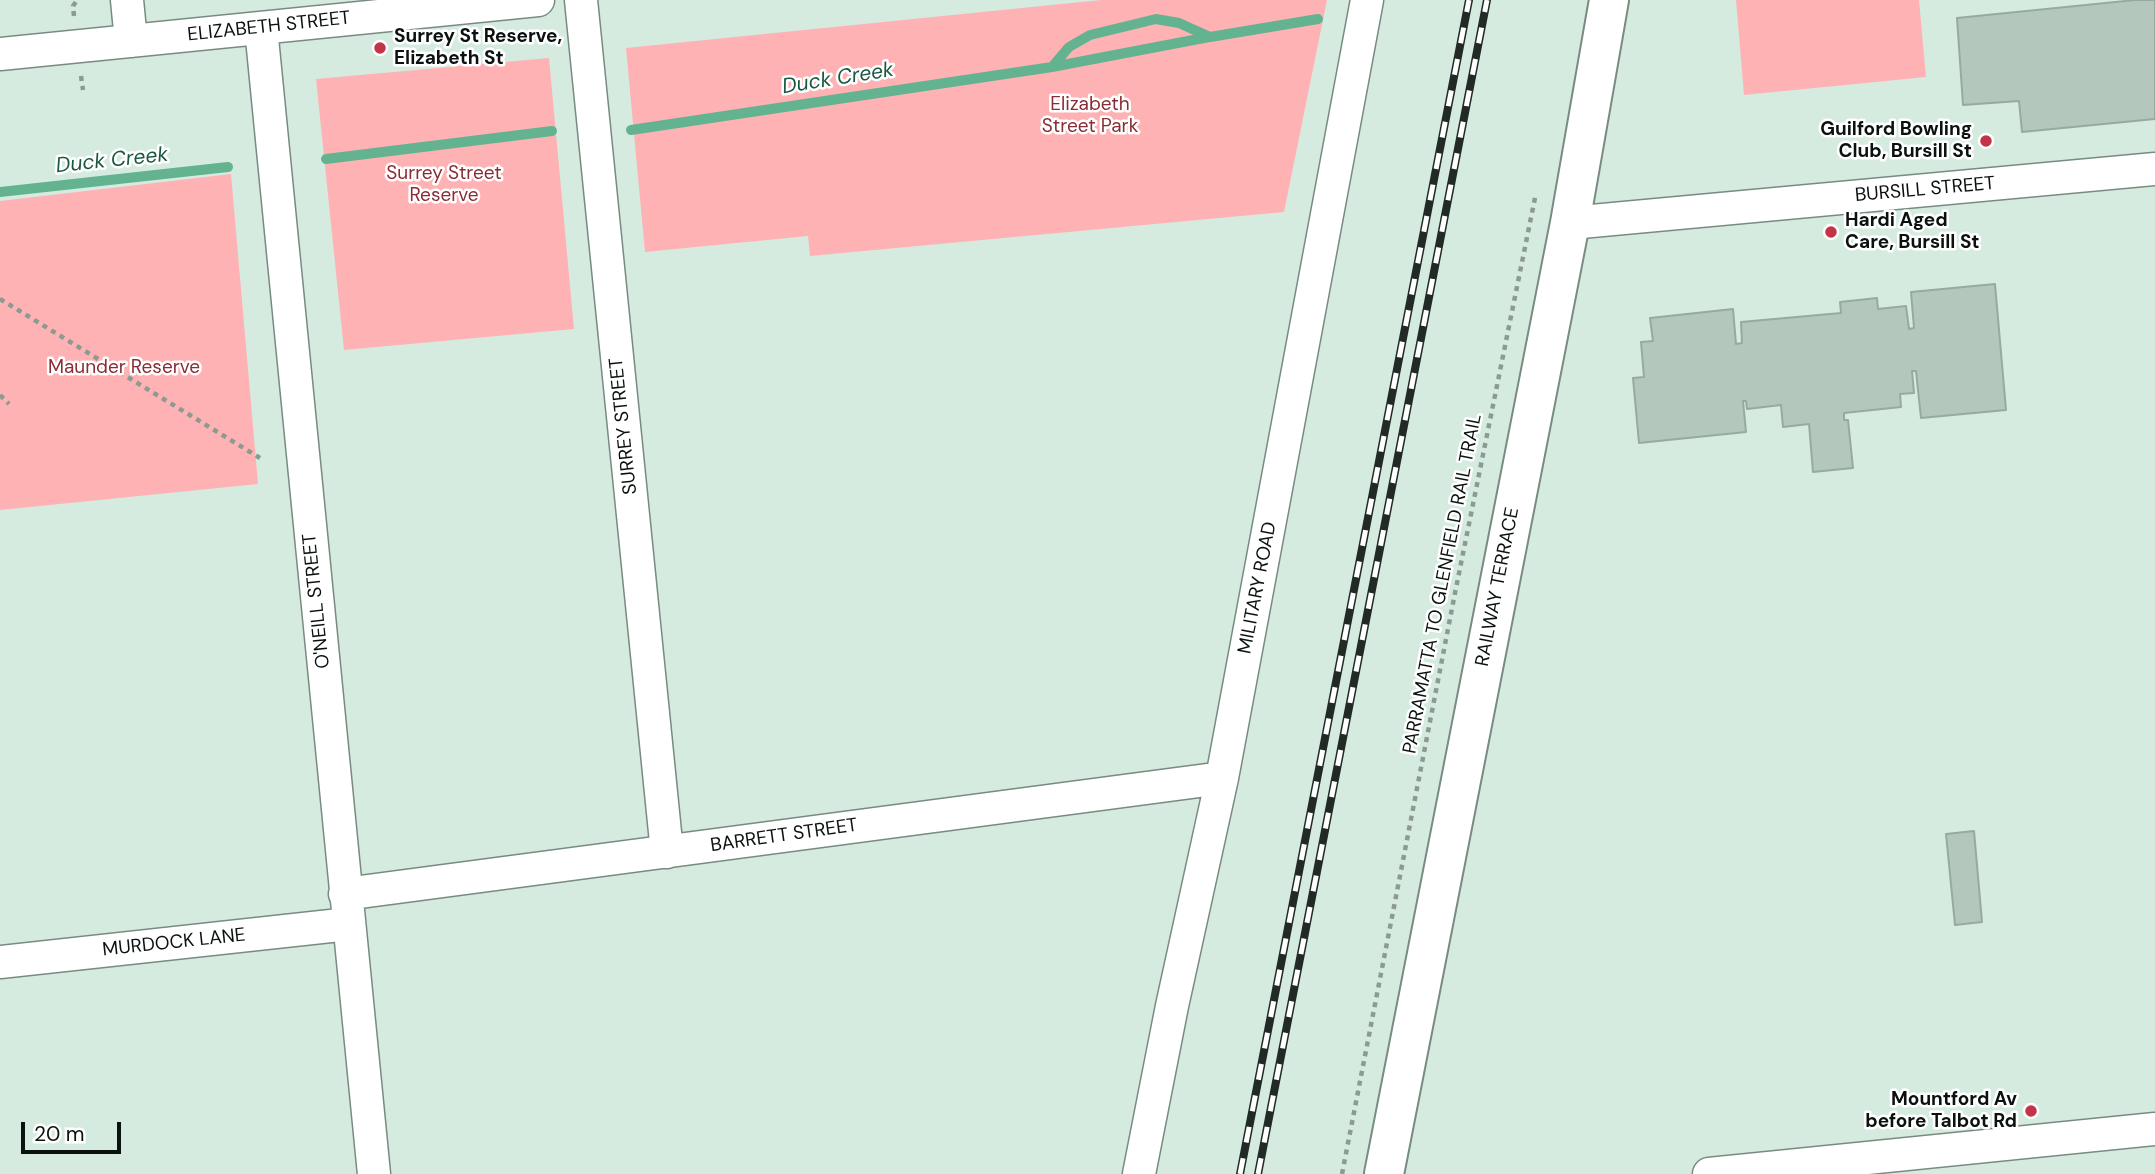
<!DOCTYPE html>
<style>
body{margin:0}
#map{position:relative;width:2155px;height:1174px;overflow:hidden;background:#d6ebe0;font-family:"DM Sans",sans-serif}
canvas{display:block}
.scale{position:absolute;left:21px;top:1122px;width:100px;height:32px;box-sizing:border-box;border:4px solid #0a110e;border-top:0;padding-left:9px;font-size:21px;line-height:24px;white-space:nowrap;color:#0a110e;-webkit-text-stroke:5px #fff;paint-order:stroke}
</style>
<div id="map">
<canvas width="2155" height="1174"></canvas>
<div class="scale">20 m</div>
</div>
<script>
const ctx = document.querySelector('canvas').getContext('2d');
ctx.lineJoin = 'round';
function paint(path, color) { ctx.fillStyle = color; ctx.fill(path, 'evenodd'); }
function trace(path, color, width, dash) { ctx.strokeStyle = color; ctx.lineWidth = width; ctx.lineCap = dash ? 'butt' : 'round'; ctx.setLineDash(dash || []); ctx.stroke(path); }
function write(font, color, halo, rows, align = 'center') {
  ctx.font = font + ' "DM Sans",sans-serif'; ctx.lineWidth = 5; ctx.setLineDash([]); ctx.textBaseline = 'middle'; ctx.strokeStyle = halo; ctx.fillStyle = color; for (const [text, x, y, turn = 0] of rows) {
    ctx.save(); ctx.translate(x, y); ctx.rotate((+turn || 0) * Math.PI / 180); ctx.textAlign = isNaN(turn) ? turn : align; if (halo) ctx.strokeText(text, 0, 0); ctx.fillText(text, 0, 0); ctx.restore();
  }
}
const green = new Path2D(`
 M1101 0H1327L1284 212 810 256 808 236 645 252 626 48Z
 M1736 0H1919L1926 77 1744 95Z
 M549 58 574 329 344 350 316 79Z
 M231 174 258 484 0 510V201Z`);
const stream = new Path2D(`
 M1052 67 1209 37
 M631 130 1052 67 1069 47 1090 35 1156 19 1179 23 1210 37 1318 19
 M326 159 552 131
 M0 192 228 167`);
const building = new Path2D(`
 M2135 0H2155V119L2022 132 2019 101 1963 105 1957 18Z
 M1995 284 2006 410 1921 418 1916 371H1912L1914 393 1900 394 1901 407 1844 413V420H1848L1853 468 1813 472 1809 424 1783 427 1781 405 1747 409 1746 401H1743L1746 432 1639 443 1633 378 1644 377 1641 342 1653 341 1650 318 1733 309 1736 344 1742 343 1741 322 1841 313 1840 302 1877 298 1878 309 1906 306 1909 329 1914 328 1911 292Z
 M1974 831 1982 922 1955 925 1946 834Z`);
const path = new Path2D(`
 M74 16 73 6 77 0
 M81 76 83 90
 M0 299 260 458
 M0 395 9 404
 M1342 1174 1455 593 1536 193`);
const street = new Path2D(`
 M127 0 131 41
 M581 0 667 852
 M261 28 374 1174
 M0 54 538 0
 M1570 223 2155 169
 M345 894 1222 778
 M0 962 349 924
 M1139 1174 1172 1006 1222 778 1367 0
 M1709 1174 2155 1129`);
const secondary = new Path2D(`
 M1384 1174 1570 223 1609 0`);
const rail = new Path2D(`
 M1240 1174 1469 0
 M1258 1174 1487 0`);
const markers = [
 [380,48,7,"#c43447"],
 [1986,141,7,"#c43447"],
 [1831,232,7,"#c43447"],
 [2031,1111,7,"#c43447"]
];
const streetNames = [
 ["ELIZABETH STREET",269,27,-6],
 ["BURSILL STREET",1925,190,-5],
 ["SURREY STREET",624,426,-96],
 ["PARRAMATTA TO GLENFIELD RAIL TRAIL",1443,584,-79],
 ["RAILWAY TERRACE",1498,587,-79],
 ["MILITARY ROAD",1258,588,-79],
 ["O'NEILL STREET",317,601,-96],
 ["BARRETT STREET",784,836,-8],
 ["MURDOCK LANE",174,943,-6]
];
const poiNames = [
 ["Surrey St Reserve,",394,37],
 ["Elizabeth St",394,59],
 ["Guilford Bowling",1972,130,"right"],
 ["Club, Bursill St",1972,152,"right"],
 ["Hardi Aged",1845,221],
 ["Care, Bursill St",1845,243],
 ["Mountford Av",2017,1100,"right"],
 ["before Talbot Rd",2017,1122,"right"]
];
const parkNames = [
 ["Elizabeth",1090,105],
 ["Street Park",1090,127],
 ["Surrey Street",444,174],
 ["Reserve",444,196],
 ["Maunder Reserve",124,368]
];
const waterNames = [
 ["Duck Creek",838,79,-9],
 ["Duck Creek",112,161,-6]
];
paint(green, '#ffb2b3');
trace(stream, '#63b391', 10);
paint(building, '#b3c7bd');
trace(building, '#96aaa0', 2);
trace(street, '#788b81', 35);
trace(secondary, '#788b81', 42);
trace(path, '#8b9a92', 4.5, [5, 5]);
trace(street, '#fff', 32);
trace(secondary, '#fff', 38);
trace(rail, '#222a26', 8);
trace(rail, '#fff', 5, [16]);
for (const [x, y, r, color] of markers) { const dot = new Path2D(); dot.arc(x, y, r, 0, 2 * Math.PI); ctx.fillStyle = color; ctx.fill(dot); trace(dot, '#fff', 2.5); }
write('19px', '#0a110e', '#fff', streetNames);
write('bold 19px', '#0a110e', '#fff', poiNames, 'left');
write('19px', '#882c35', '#fff', parkNames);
write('italic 21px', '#195740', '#fff', waterNames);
</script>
